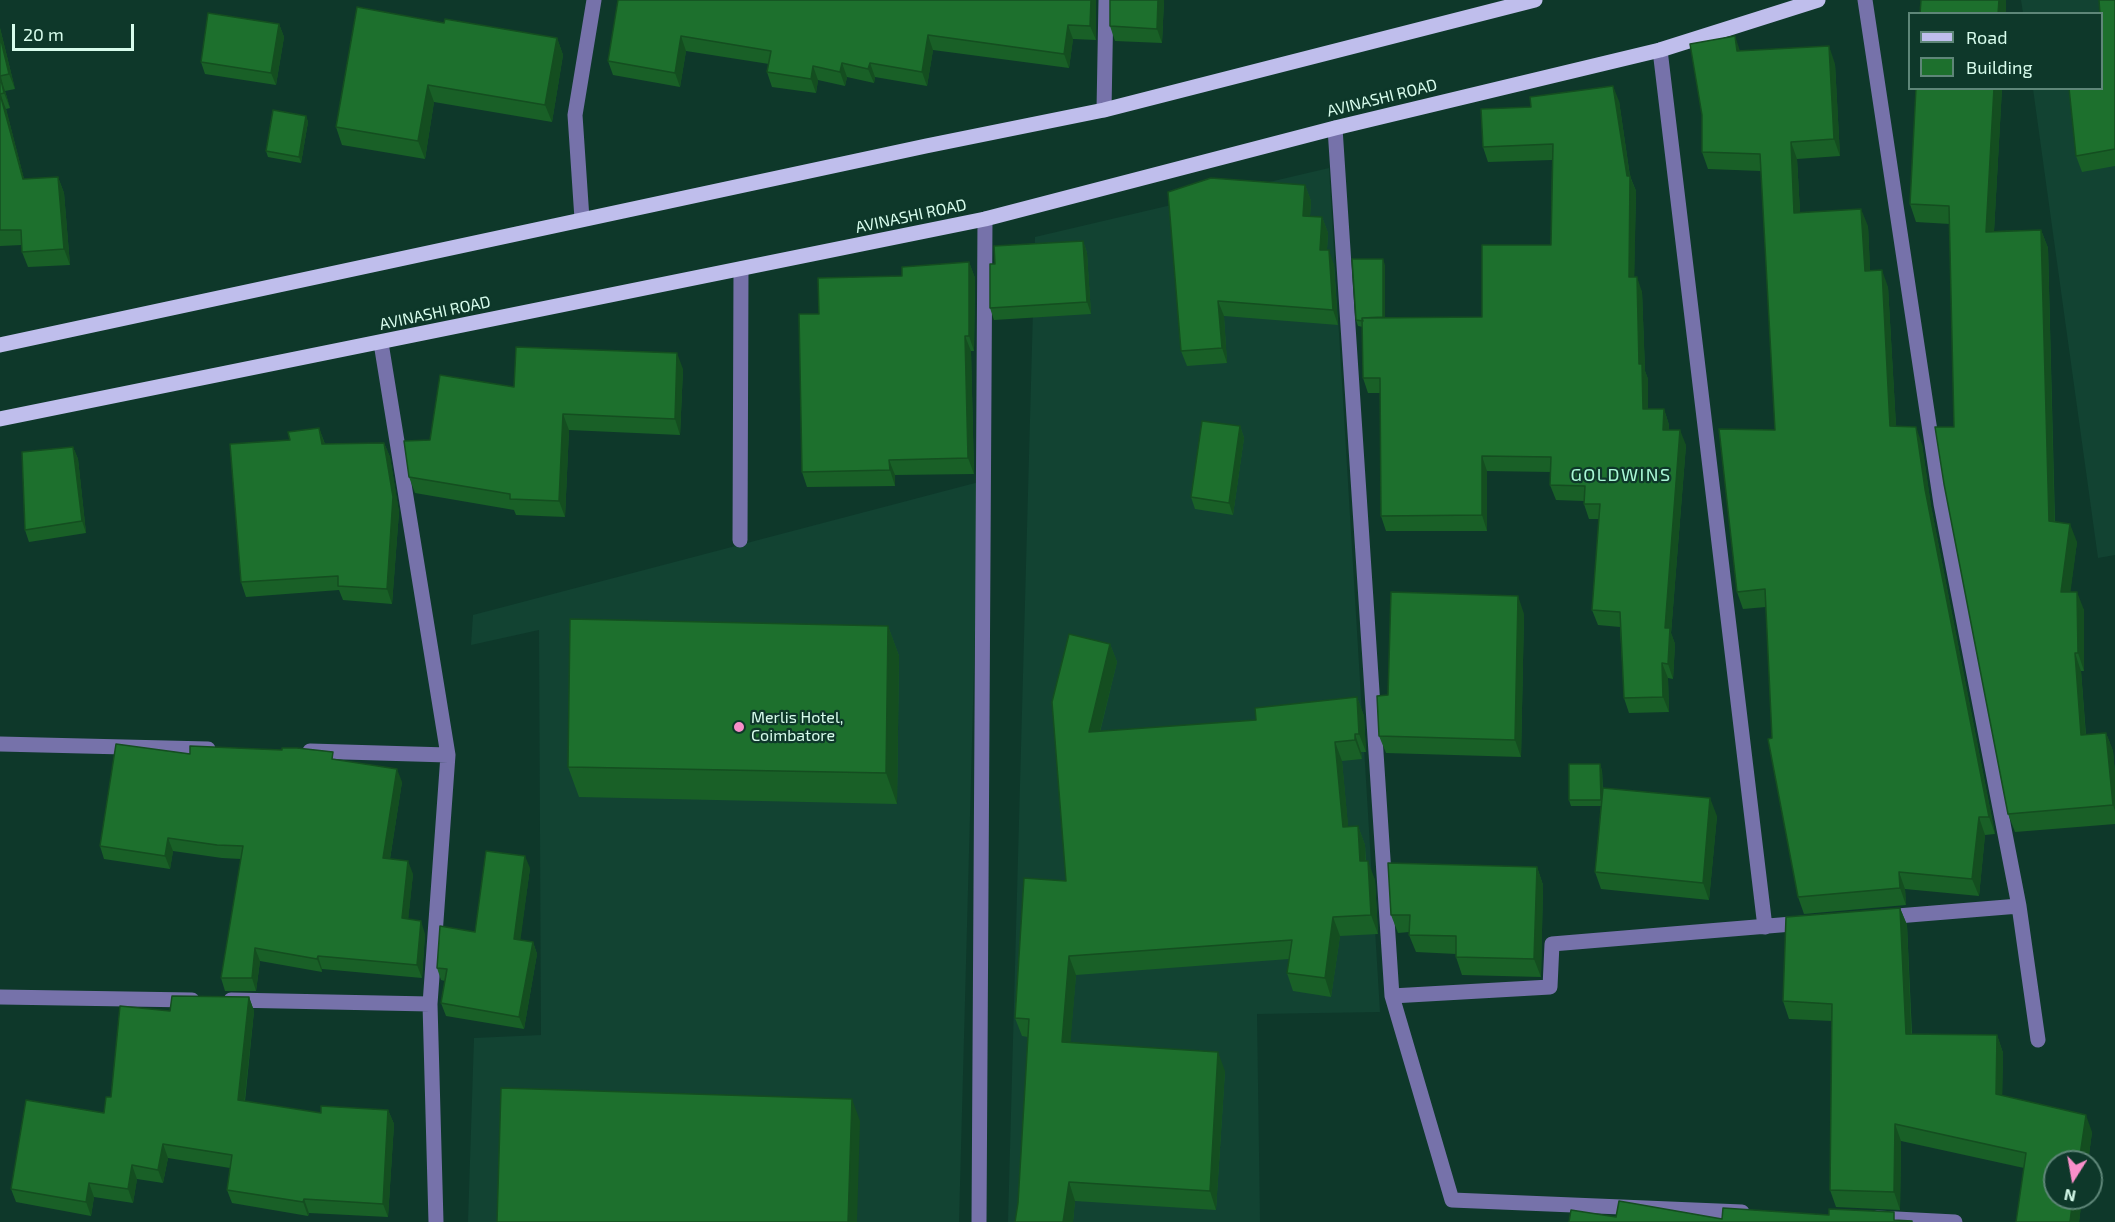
<!DOCTYPE html>
<style>
body{margin:0}
#map{position:relative;width:2115px;height:1222px;overflow:hidden;background:#0e382a;font-family:"Exo 2",sans-serif}
canvas{display:block}
.legend{position:absolute;left:1908px;top:12px;width:195px;height:78px;box-sizing:border-box;background:#0e382a;border:2px solid #5e8678;margin:0;padding:8px 10px;list-style:none;font-size:18px;color:#d7fcec}
.legend li{display:flex;align-items:center;gap:12px;height:30px}
.legend b{width:30px;border:2px solid #5e8678}
.north{position:absolute;left:2043px;top:1150px;width:60px;height:60px;box-sizing:border-box;background:#0e382a;border:2px solid #5e8678;border-radius:50%;rotate:191deg;font-size:16px;font-weight:700;line-height:24px;text-align:center;color:#d7fcec}
.north::after{content:'';display:block;margin:auto;width:21px;height:27px;background:#f98fca;clip-path:polygon(50% 0,100% 100%,50% 72%,0 100%)}
.scale{position:absolute;left:12px;top:24px;width:122px;height:27px;box-sizing:border-box;border:3px solid #d7fcec;border-top:0;padding-left:8px;font-size:18px;line-height:21px;white-space:nowrap;color:#d7fcec;-webkit-text-stroke:4px #0e382a;paint-order:stroke}
</style>
<div id="map">
<canvas width="2115" height="1222"></canvas>
<ul class="legend">
<li><b style="height:8px;background:#bfbeec"></b>Road</li>
<li><b style="height:16px;background:#1d702d"></b>Building</li>
</ul>
<div class="north">N</div>
<div class="scale">20 m</div>
</div>
<script>
const ctx = document.querySelector('canvas').getContext('2d');
ctx.lineJoin = 'round';
function paint(path, color) { ctx.fillStyle = color; ctx.fill(path, 'evenodd'); }
function trace(path, color, width, dash) { ctx.strokeStyle = color; ctx.lineWidth = width; ctx.lineCap = dash ? 'butt' : 'round'; ctx.setLineDash(dash || []); ctx.stroke(path); }
function write(font, color, halo, rows, align = 'center') {
  ctx.font = font + ' "Exo 2",sans-serif'; ctx.lineWidth = 4.5; ctx.setLineDash([]); ctx.textBaseline = 'middle'; ctx.strokeStyle = halo; ctx.fillStyle = color; for (const [text, x, y, turn = 0] of rows) {
    ctx.save(); ctx.translate(x, y); ctx.rotate((+turn || 0) * Math.PI / 180); ctx.textAlign = isNaN(turn) ? turn : align; if (halo) ctx.strokeText(text, 0, 0); ctx.fillText(text, 0, 0); ctx.restore();
  }
}
const built = new Path2D(`
 M2021 0H2115V555L2098 558 2033 89 2102 88V14L2023 13Z
 M1329 168 1380 1012 1257 1014 1260 1222H1008L1035 237Z
 M979 482 959 1222H468L474 1038 541 1035 539 630 471 645 473 615Z`);
const minor = new Path2D(`
 M1865 0 1941 504 2019 906 2038 1040
 M1660 50 1765 927
 M1104 110 1106 0
 M1335 128 1392 996 1452 1200 1742 1212
 M582 219 575 115 594 0
 M381 343 448 755 430 1004 436 1222
 M740 540 741 269
 M0 744 208 749
 M310 751 448 755
 M1885 917 2019 906
 M1392 996 1550 987 1552 944 1804 923
 M0 997 192 1000
 M231 1000 430 1004
 M1877 1218 1955 1222
 M979 1222 985 219`);
const major = new Path2D(`
 M0 345 926 146 1104 110 1535 0
 M0 419 985 219 1335 128 1660 50 1818 0`);
const wall = new Path2D(`
 M618 0H1096V40L1073 39 1069 68 933 50 927 86 875 77 874 83 847 77 845 86 818 80 816 93 772 87 767 72 769 64 686 51 680 87 613 75 608 61Z
 M1164 0 1162 43 1115 41 1110 26Z
 M2115 0V166L2082 172 2076 156 2102 88Z
 M444 23 557 38 563 55 552 122 434 102 425 159 342 145 336 127Z
 M279 24 284 37 276 85 205 74 201 62Z
 M0 28 15 89 5 91 10 108 6 109 24 179 58 177 64 193 70 265 28 267 22 252V245L0 246Z
 M1740 51 1835 64 1840 156 1797 159 1800 212 1868 226 1870 270 1888 287 1896 426 1922 444 1931 506 1995 834 1985 835 1979 896 1905 889 1906 905 1804 914 1798 897 1772 738 1766 607 1743 609 1737 592 1775 430 1761 171 1708 169 1702 152Z
 M1916 88H2002L1994 231 2041 230 2048 248 2055 522 2077 542 2070 592 2084 610V671H2081L2086 735 2106 733 2113 751 2115 774V824L2015 832 2008 814 1954 427 1950 224 1916 222 1910 204Z
 M1619 101 1630 176 1636 191 1634 277 1642 292 1645 371 1648 379V409H1664L1669 425V430L1686 445 1671 633 1675 644 1673 679 1668 678 1669 712 1629 713 1624 698 1620 627 1598 625 1592 610 1599 519H1589L1584 504V501L1556 500 1550 485 1551 472 1487 471V531H1386L1381 516 1380 393H1368L1363 378V327L1358 326 1356 320 1385 265V317H1482L1551 245 1552 160 1488 162 1483 147 1531 107Z
 M306 116 308 122 301 163 268 157 266 151Z
 M1305 185 1311 201 1310 216 1322 217 1328 233 1327 250 1334 265 1338 325 1224 316 1227 363 1187 366 1181 351 1168 192Z
 M1083 241 1087 253 1091 314 994 320 990 308 995 264Z
 M969 262 975 278 974 351H971L974 474 895 475V486L807 487 802 472 819 314 902 276Z
 M683 369 680 435 569 430 565 517 516 515 514 510 415 493 409 477 430 440 514 387Z
 M1240 426 1244 438 1233 515 1195 509 1191 497Z
 M319 428 325 444 384 443 390 457 399 512 392 604 343 600 339 590 246 597 241 582 290 440Z
 M73 447 78 459 86 533 29 542 25 530Z
 M1524 614 1521 757 1386 753 1379 736 1388 695Z
 M888 626 899 656 897 804 579 797 568 767Z
 M1110 644 1117 662 1100 732 1256 720 1357 697 1364 716 1366 752H1361L1362 759 1342 761 1348 827 1358 826 1365 845 1366 861 1375 880 1378 934 1340 936 1331 997 1293 991 1287 973 1289 959 1076 975 1070 1043 1225 1071 1216 1210 1075 1201 1073 1222H1015L1018 1203 1028 1037 1022 1036 1015 1018 1066 881Z
 M190 754 335 759 402 782 390 859 413 874 408 919 425 934 422 978 322 969V972L260 961 256 991H225L221 978 241 859 222 858 173 851 170 869 104 859 100 846Z
 M1602 770 1603 791 1717 816 1709 900 1601 889 1595 872 1601 806H1571L1569 800Z
 M1537 867 1543 885 1541 977 1462 975 1456 957V954L1416 952 1409 935V932L1398 933 1391 915Z
 M530 868 520 940 533 942 537 954 524 1029 446 1016 441 1003 445 981 441 980 437 968 475 932Z
 M1900 908 1907 925 1912 1034 1997 1035 2003 1053 2002 1095 2092 1132 2088 1162H2055L2082 1198 2079 1222H2016L2024 1168 1901 1141 1900 1210 1836 1207 1830 1190 1832 1021 1789 1019 1783 1001Z
 M249 997 254 1011 245 1101 321 1113 388 1110 394 1124 388 1217 309 1213 308 1216 232 1203 227 1190 230 1168 168 1158 163 1183 137 1179 133 1203 94 1197 91 1216 16 1202 11 1189 104 1113 111 1097 170 1011Z`);
const shadedWall = new Path2D(`
 M1091 0H1096V40L1090 26Z
 M1158 0H1164L1162 43 1157 29Z
 M1999 0H2006V14H1998Z
 M279 24 284 37 276 85 271 73Z
 M1068 25 1073 39 1069 68 1064 54Z
 M0 28 15 89 9 74 0 36Z
 M928 35 933 50 927 86 922 72Z
 M681 36 686 51 680 87 675 73Z
 M1735 36 1741 54 1737 51Z
 M557 38 563 55 552 122 545 105Z
 M1829 46 1835 64 1840 156 1834 139Z
 M842 63 847 77 845 86 840 72Z
 M870 63 875 77 874 83 868 69Z
 M813 66 818 80 816 93 811 79Z
 M0 76 5 91 10 108 4 93Z
 M428 85 434 102 425 159 418 141Z
 M1613 86 1619 101 1630 177 1636 191 1634 292 1629 277 1627 176Z
 M1994 88H2002L1993 250 1986 232Z
 M0 94 6 109 28 195 23 179Z
 M306 116 308 122 301 163 299 157Z
 M1791 142 1797 159 1801 230 1794 213Z
 M58 177 64 193 70 265 64 249Z
 M1305 185 1311 201 1309 231 1303 216Z
 M1861 209 1868 226 1871 288 1865 271Z
 M1322 217 1328 233 1326 265 1320 250Z
 M2041 230 2048 248 2055 539 2049 521Z
 M1083 241 1087 253 1091 314 1087 302Z
 M1329 250 1334 265 1338 325 1333 310Z
 M1383 259 1385 265V329L1383 322Z
 M969 262 975 278 974 351 969 336Z
 M1882 270 1888 287 1897 444 1890 426Z
 M1637 277 1642 292 1645 371 1648 379V424L1643 409 1639 364Z
 M1218 301 1224 316 1227 363 1222 348Z
 M965 336 971 351 974 474 968 458Z
 M677 353 683 369 680 435 675 419Z
 M1664 409 1669 425V445L1663 430Z
 M563 414 569 430 565 517 559 501Z
 M1240 426 1244 438 1233 515 1229 503Z
 M1916 427 1922 444 1931 506 1995 834 1989 817 1925 489Z
 M319 428 324 442 327 459 322 444Z
 M1680 430 1686 445 1671 633 1675 644 1673 679 1668 664 1665 628Z
 M384 443 390 457 399 512 392 604 387 589Z
 M73 447 78 459 86 533 82 521Z
 M1482 456 1487 471V531L1482 515Z
 M889 460 895 475V486L890 470Z
 M2070 524 2077 542 2068 611 2061 592Z
 M2077 592 2084 610V671L2078 653Z
 M1518 596 1524 614 1521 757 1515 740Z
 M888 626 899 656 897 804 886 773Z
 M1110 644 1117 662 1095 751 1089 732Z
 M2075 653 2081 671 2087 753 2081 735Z
 M1662 663 1668 678 1669 712 1663 697Z
 M1357 697 1364 716 1366 752 1359 734Z
 M2106 733 2113 751 2115 774V811L2113 805Z
 M1355 734 1361 752 1362 759 1355 740Z
 M1335 742 1342 761 1350 845 1343 827Z
 M1600 764 1602 770 1603 806 1601 800Z
 M397 769 402 782 388 871 383 858Z
 M1710 798 1717 816 1709 900 1703 883Z
 M1979 817 1985 835 1979 896 1972 879Z
 M1358 826 1365 845 1366 879 1360 861Z
 M168 838 173 851 170 869 165 856Z
 M525 856 530 868 519 951 514 939Z
 M408 861 413 874 407 931 402 918Z
 M1368 861 1375 880 1378 934 1371 915Z
 M1537 867 1543 885 1541 977 1534 959Z
 M1899 872 1905 889 1906 905 1900 888Z
 M1900 908 1907 925 1912 1051 1906 1034Z
 M1333 917 1340 936 1331 997 1325 978Z
 M421 921 425 934 422 978 417 965Z
 M533 942 537 954 524 1029 519 1017Z
 M255 948 260 961 256 991 252 978Z
 M318 956 322 969V972L317 959Z
 M1069 956 1076 975 1069 1061 1062 1042Z
 M249 997 254 1011 243 1114 238 1100Z
 M1997 1035 2003 1053 2002 1111 1996 1094Z
 M1218 1052 1225 1071 1216 1210 1210 1191Z
 M852 1099 860 1121 857 1222H848Z
 M388 1110 394 1124 388 1217 383 1204Z
 M2086 1115 2092 1132 2088 1162H2079Z
 M1895 1124 1901 1141 1900 1210 1894 1192Z
 M163 1144 168 1158 163 1183 158 1170Z
 M132 1165 137 1179 133 1203 128 1189Z
 M1069 1182 1075 1201 1073 1222H1063Z
 M89 1183 94 1197 91 1216 86 1202Z
 M2073 1198H2082L2079 1222H2070Z
 M304 1199 309 1213 308 1216 303 1202Z`);
const building = new Path2D(`
 M618 0H1091L1090 26 1068 25 1064 54 928 35 922 72 870 63 868 69 842 63 840 72 813 66 811 79 767 72 771 51 681 36 675 73 608 61Z
 M1110 0H1158L1157 29 1110 26Z
 M1921 0H1999L1998 14H1920Z
 M2099 0H2115V149L2076 156 2069 88H2102V14H2100Z
 M357 7 444 23 445 19 557 38 545 105 428 85 418 141 336 127Z
 M208 13 279 24 271 73 201 62Z
 M0 36 9 74 0 76Z
 M1735 36 1737 51 1829 46 1834 139 1791 142 1794 213 1861 209 1865 271 1882 270 1890 426 1916 427 1925 489 1989 817H1979L1972 879 1899 872 1900 888 1798 897 1768 739 1772 738 1765 589 1737 592 1719 429 1775 430 1760 154 1702 152V115L1690 44Z
 M0 76 4 93 0 94 23 179 58 177 64 249 22 252 21 230H0Z
 M1613 86 1627 176H1630L1629 277H1637L1639 364H1642L1643 409H1664L1663 430H1680L1665 628H1670L1668 664 1662 663 1663 697 1624 698 1620 612 1592 610 1600 504H1584L1585 486 1550 485 1551 457 1482 456V515L1381 516 1380 378H1363L1362 318 1482 317V245H1551L1553 144 1483 147 1481 109 1531 107 1530 97Z
 M1916 88H1994L1986 232 2041 230 2049 521 2070 524 2061 592H2077L2078 653H2075L2081 735 2106 733 2113 805 2008 814 1944 484 1935 427H1954L1949 206 1910 204Z
 M273 110 306 116 299 157 266 151Z
 M1211 178 1305 185 1303 216 1322 217 1320 250H1329L1333 310 1218 301 1222 348 1181 351 1168 192Z
 M1083 241 1087 302 990 308V264H995L994 246Z
 M1352 259H1383V317L1362 318 1363 321 1356 320Z
 M969 262V336H965L968 458 889 460 890 470 802 472 799 314H819L818 278 902 276V267Z
 M516 347 677 353 675 419 563 414 559 501 510 499V494L409 477 404 441 430 440 440 375 514 387Z
 M1202 421 1240 426 1229 503 1191 497Z
 M319 428 322 444 384 443 393 497 387 589 338 586V576L241 582 230 444 290 440 288 432Z
 M73 447 82 521 25 530 22 452Z
 M1391 592 1518 596 1515 740 1379 736 1377 696 1388 695Z
 M570 619 888 626 886 773 568 767Z
 M1069 634 1110 644 1089 732 1256 720 1255 708 1357 697 1359 734H1355V740L1335 742 1343 827 1358 826 1360 861H1368L1371 915 1333 917 1325 978 1287 973 1292 940 1069 956 1062 1042 1218 1052 1210 1191 1069 1182 1063 1222H1015L1018 1203 1029 1019 1015 1018 1024 878 1066 881 1052 702Z
 M116 744 190 754V746L282 750V748H297L333 752 332 759 397 769 383 858 408 861 402 918 421 921 417 965 318 956 317 959 255 948 252 978H221L243 846 217 845 168 838 165 856 100 846Z
 M1569 764H1600L1601 800H1569Z
 M1603 788 1710 798 1703 883 1595 872Z
 M486 851 525 856 514 939 533 942 519 1017 441 1003 447 969 437 968 440 926 475 932Z
 M1388 863 1537 867 1534 959 1456 957V936L1409 935 1410 915H1391Z
 M1900 908 1906 1034 1997 1035 1996 1094 2086 1115 2079 1162H2055V1198H2073L2070 1222H2016L2026 1153 1895 1124 1894 1192 1830 1190 1832 1004 1783 1001 1786 917Z
 M172 996 249 997 238 1100 321 1113V1106L388 1110 383 1204 304 1199 303 1202 227 1190 232 1155 163 1144 158 1170 132 1165 128 1189 89 1183 86 1202 11 1189 26 1100 104 1113 106 1097H111L120 1006 170 1011Z
 M501 1088 852 1099 848 1222H497Z
 M1619 1201 1722 1219 1723 1208 1829 1215V1209L1894 1212V1220L1912 1221V1222H1569L1571 1210 1616 1217Z`);
const markers = [
 [739,727,6,"#f98fca"]
];
const streetNames = [
 ["AVINASHI ROAD",1382,98,-14],
 ["AVINASHI ROAD",911,216,-12],
 ["AVINASHI ROAD",435,313,-12]
];
const poiNames = [
 ["Merlis Hotel,",751,718],
 ["Coimbatore",751,736]
];
const neighbourhoodNames = [
 ["GOLDWINS",1621,475]
];
paint(built, '#124332');
trace(minor, '#7672aa', 15);
trace(major, '#bfbeec', 15);
paint(wall, '#196027');
paint(shadedWall, '#144e20');
paint(building, '#1d702d');
trace(building, '#144e20', 1.5);
for (const [x, y, r, color] of markers) { const dot = new Path2D(); dot.arc(x, y, r, 0, 2 * Math.PI); ctx.fillStyle = color; ctx.fill(dot); trace(dot, '#0e382a', 2); }
write('16px', '#d7fcec', '#0e382a', streetNames);
write('16px', '#d7fcec', '#0e382a', poiNames, 'left');
ctx.letterSpacing = '1.5px';
write('18px', '#a9f7d6', '#0e382a', neighbourhoodNames);
ctx.letterSpacing = '0px';
</script>
